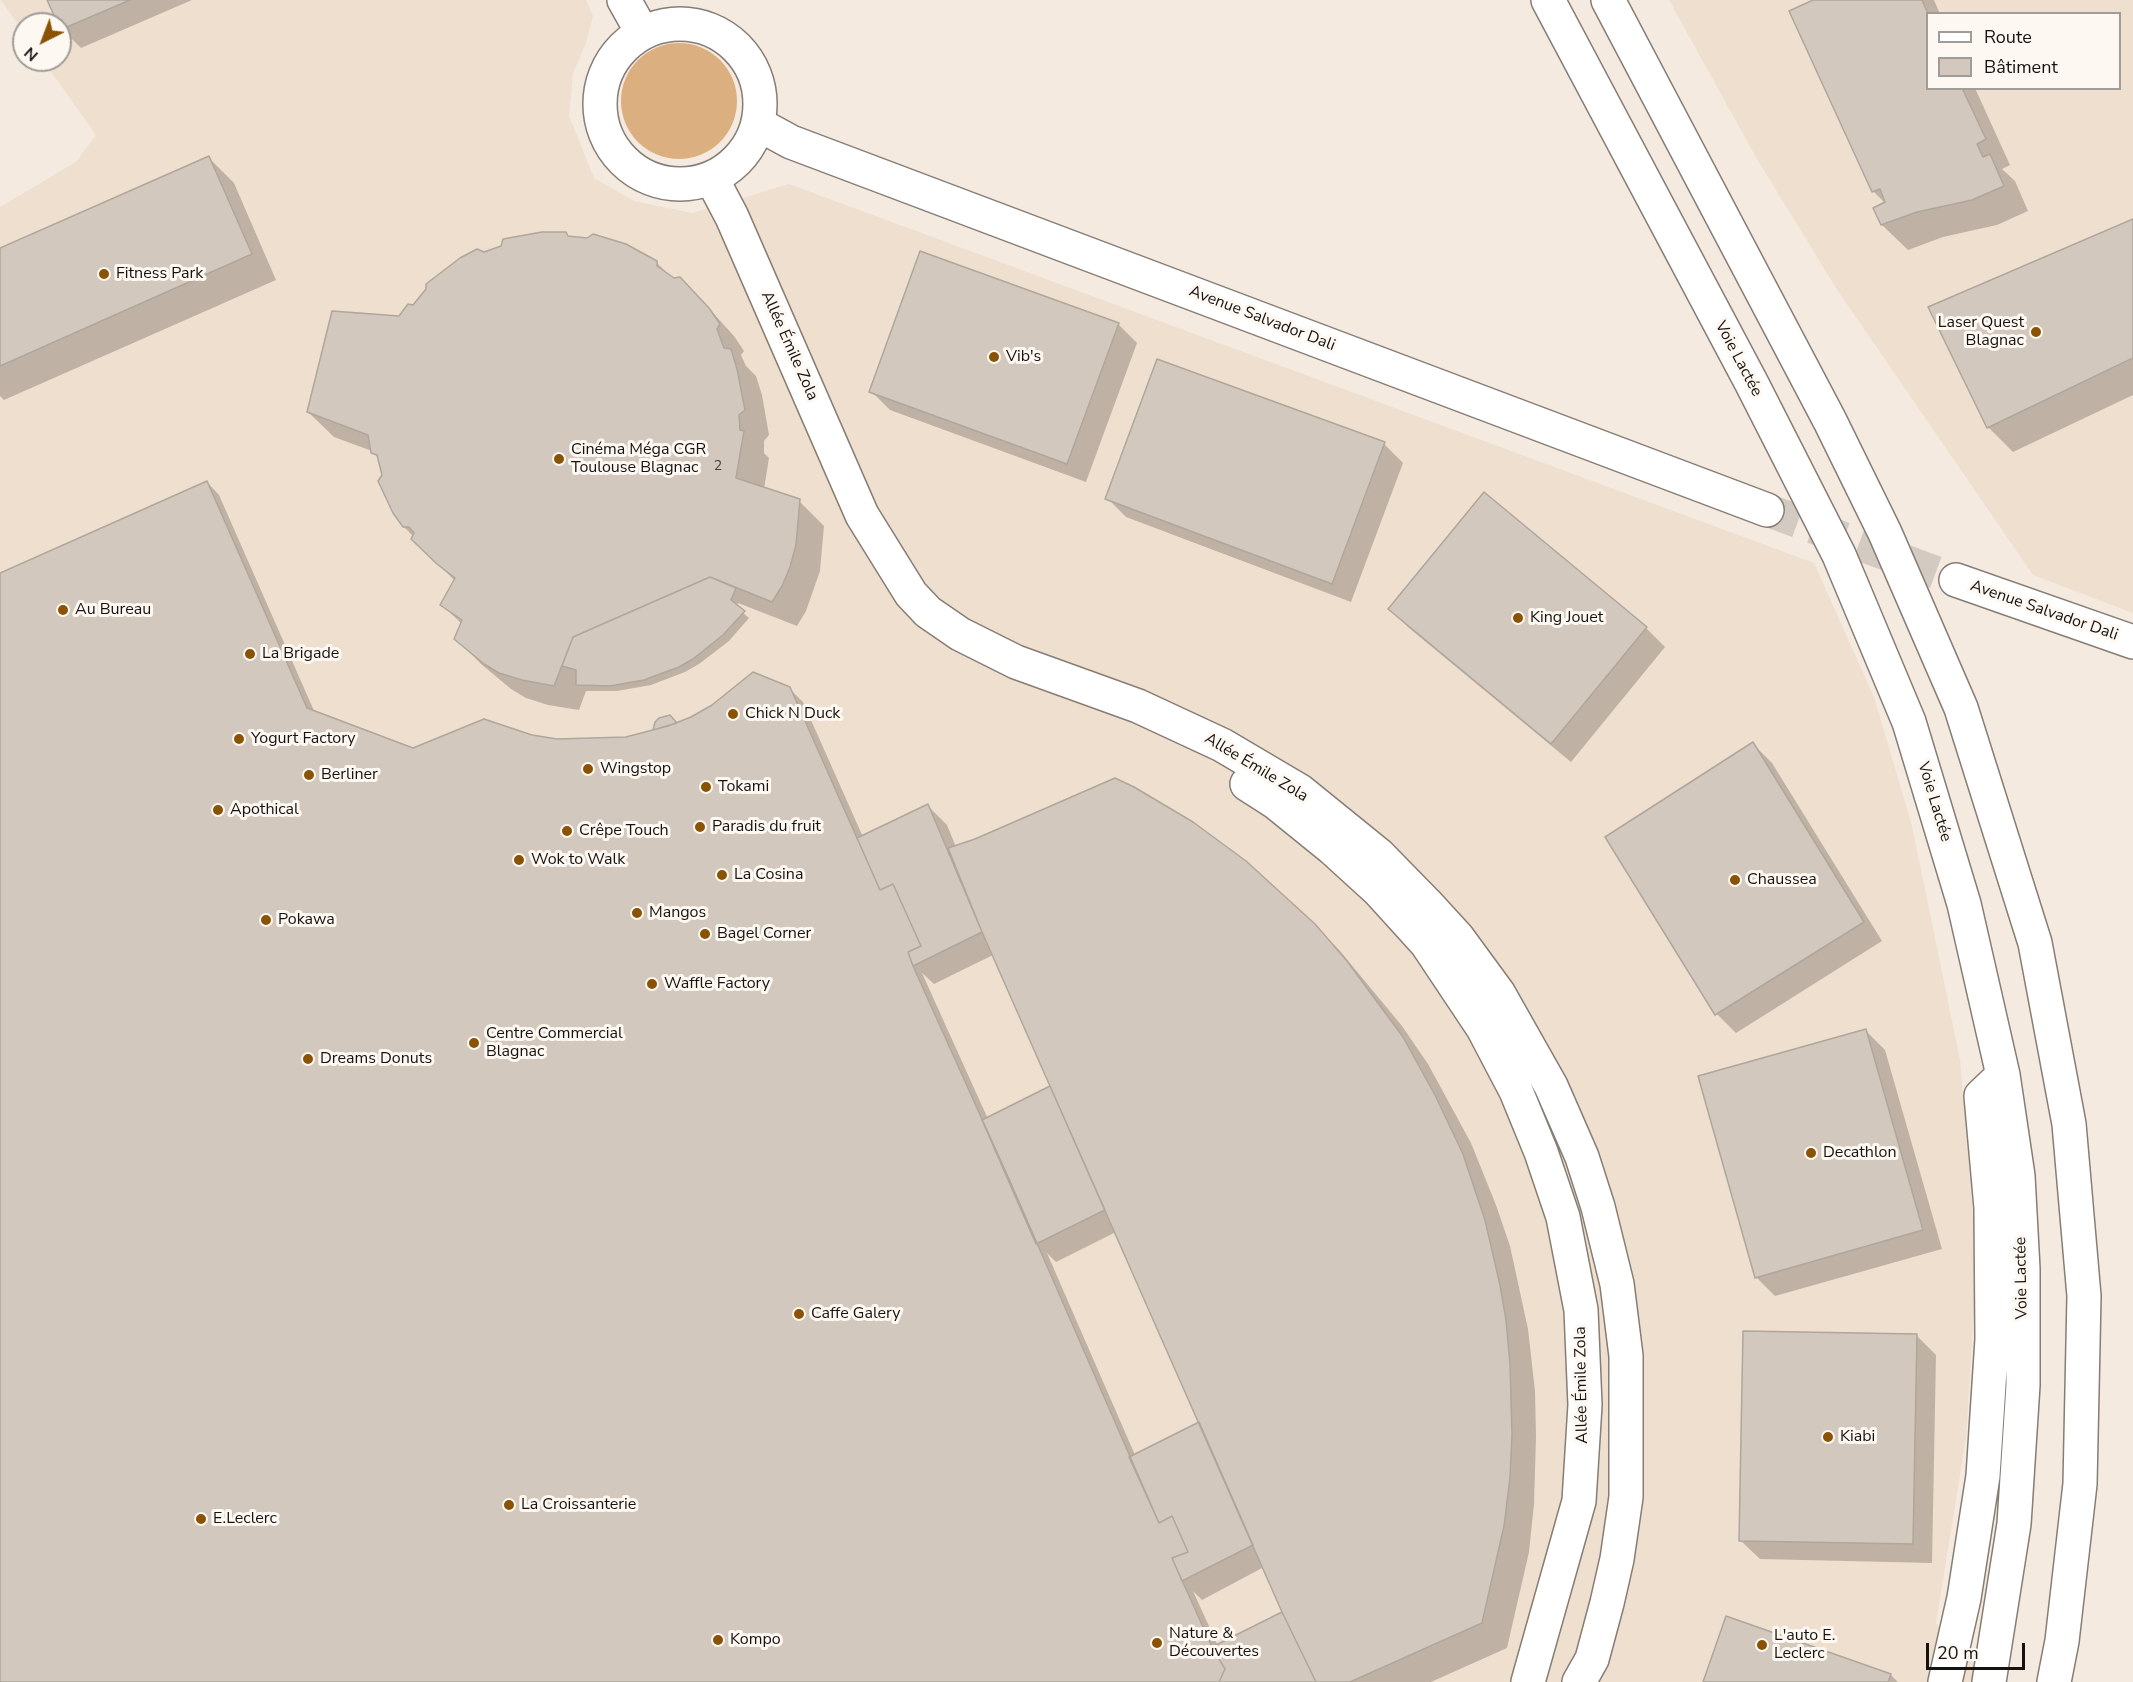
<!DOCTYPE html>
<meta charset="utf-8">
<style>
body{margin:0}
#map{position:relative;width:2133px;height:1682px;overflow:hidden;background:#f4eae0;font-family:"Nunito Sans",sans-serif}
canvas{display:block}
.legend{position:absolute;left:1926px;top:12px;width:195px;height:78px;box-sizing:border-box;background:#fef8f2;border:2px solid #a19c97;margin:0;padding:8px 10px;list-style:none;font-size:18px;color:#16120f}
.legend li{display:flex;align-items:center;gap:12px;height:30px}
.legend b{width:30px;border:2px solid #a19c97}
.north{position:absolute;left:12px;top:12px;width:60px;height:60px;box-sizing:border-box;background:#fef8f2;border:2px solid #a19c97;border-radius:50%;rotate:222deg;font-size:16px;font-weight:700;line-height:24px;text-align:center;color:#16120f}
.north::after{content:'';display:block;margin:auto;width:21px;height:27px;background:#8a5304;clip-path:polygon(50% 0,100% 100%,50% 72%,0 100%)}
.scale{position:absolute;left:1926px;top:1643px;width:99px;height:27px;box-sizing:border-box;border:3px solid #16120f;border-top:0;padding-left:8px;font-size:18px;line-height:21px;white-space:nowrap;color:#16120f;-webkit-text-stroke:4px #fef8f2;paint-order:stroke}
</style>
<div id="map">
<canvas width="2133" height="1682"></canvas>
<ul class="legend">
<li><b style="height:8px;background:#fff"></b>Route</li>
<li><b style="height:16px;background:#d2c8be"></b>Bâtiment</li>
</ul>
<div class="north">N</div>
<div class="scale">20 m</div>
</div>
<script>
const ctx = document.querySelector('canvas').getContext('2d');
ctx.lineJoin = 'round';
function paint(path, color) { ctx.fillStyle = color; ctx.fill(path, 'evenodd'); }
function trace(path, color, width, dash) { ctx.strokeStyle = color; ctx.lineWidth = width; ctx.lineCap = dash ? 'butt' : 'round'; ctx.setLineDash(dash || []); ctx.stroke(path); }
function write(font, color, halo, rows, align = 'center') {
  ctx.font = font + ' "Nunito Sans",sans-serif'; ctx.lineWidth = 6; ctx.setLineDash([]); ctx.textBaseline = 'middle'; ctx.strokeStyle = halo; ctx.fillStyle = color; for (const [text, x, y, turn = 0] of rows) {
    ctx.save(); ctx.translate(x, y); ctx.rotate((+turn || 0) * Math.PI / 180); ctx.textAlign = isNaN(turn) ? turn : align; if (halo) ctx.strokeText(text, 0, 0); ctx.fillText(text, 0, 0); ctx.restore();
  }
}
const built = new Path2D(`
 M1 0H586L593 16 586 43 573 73 569 116 594 178 634 201 692 213 789 184 1814 563 1874 697 1912 826 1960 1060 1977 1260 1966 1438 1936 1623 1992 1682H0V207L76 162 96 135 43 60H60V24H24V33Z
 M1669 0H2133V613L2033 575 1838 291 1757 159ZM1928 14H2120V88H1928Z`);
const green = new Path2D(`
 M621 101a58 58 0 1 1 116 0a58 58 0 1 1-116 0Z`);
const shadow = new Path2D(`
 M49 0H192L81 48 62 29Z
 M1817 0H1934L1940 14H1928V88H1975L2010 165 2002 169 2015 181 2028 211 1997 225 1943 237 1908 250 1882 225 1875 209 1886 204 1873 191Z
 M209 158 234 183 276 280 4 400 0 396V250Z
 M2133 220V395L2013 452 1988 427Z
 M566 233 570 238 656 262 674 280 705 304 734 336 744 351 741 355 746 366 756 376 762 395 769 435 764 441V453L769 458 764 489 799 501 824 526 820 571 806 611 797 626 738 603 736 607 749 618 729 641 699 664 685 672 651 685 617 691H586L579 710 548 705 526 698 511 689 481 664 456 638 462 624 442 605 455 581 413 538 414 537 404 527 383 476 379 459 372 451 334 437 308 412 400 318 483 254Z
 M1118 324 1137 343 1086 482 890 410 871 391Z
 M1384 444 1403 463 1351 602 1126 517 1107 498Z
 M207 482 219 495 315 713 413 749 531 736 557 741 626 739 655 730 657 723 676 724 790 689 803 702 863 837 928 806 947 825 956 847 1314 925 1340 951 1402 1026 1428 1064 1471 1143 1496 1205 1510 1246 1528 1329 1535 1391 1536 1437 1534 1504 1529 1552 1507 1648 1431 1682H0V574ZM993 955 1052 1087 988 1119 922 973 934 984ZM1116 1232 1200 1423 1135 1455 1047 1253 1056 1262ZM1264 1567 1284 1613 1218 1646 1193 1591 1202 1600Z
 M1485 494 1646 628 1665 647 1571 762 1409 628 1390 609Z
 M1753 744 1772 763 1882 941 1736 1033 1717 1014Z
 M1866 1031 1885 1050 1942 1249 1775 1296 1756 1277Z
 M1916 1335 1936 1355 1932 1563 1760 1559 1740 1540Z
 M1891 1675 1898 1682H1705Z`);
const building = new Path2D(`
 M47 0H130L60 30V24H58Z
 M1813 0H1922L1928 14V88H1962L1986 139 1977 144 1983 157 1990 154 2004 186 1972 200 1917 212 1881 225 1873 208 1885 202 1880 189 1872 192 1789 11Z
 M209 156 252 254 0 366V248Z
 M2133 219V358L1987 428 1928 307Z
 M542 232H566L568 236 587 238 593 234 626 244 657 261V266L674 278 680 277 709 308 720 324 717 329 724 348 731 349 737 369 745 410 739 415 740 430 744 431 736 478 800 499 796 545 790 567 782 586 772 602 710 577 573 637 554 686 522 680 499 673 484 664 454 639 462 620 440 605 455 578 437 564 411 539 414 533 409 527H403L393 513 378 481 382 475 377 455 371 453 368 435 307 412 332 311 399 316 408 304 413 305 426 289V284L460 258 477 249 484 252 501 246 503 239Z
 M920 251 1119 323 1067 464 869 392Z
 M1157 359 1385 442 1332 584 1105 499Z
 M207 481 307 708 413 748 484 719 532 735 557 739 626 737 668 726 691 717 712 705 753 672 790 687 880 890 893 884 921 946 908 952 913 966 1009 1179 1159 1523 1172 1516 1188 1552 1172 1558 1212 1647 1225 1669 1219 1682H0V573Z
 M1484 492 1647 627 1551 744 1388 609Z
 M710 577 736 588 731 600 745 611 723 635 693 659 679 667 644 680 610 686 576 685V670L562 666 573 637Z
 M670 715 677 723 653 730 655 722 659 718Z
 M1753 742 1864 922 1715 1015 1605 837Z
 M1115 778 1134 787 1193 822 1246 861 1315 924 1347 961 1403 1037 1435 1095 1463 1154 1485 1220 1500 1285 1506 1320 1510 1364 1512 1435 1510 1478 1504 1526 1482 1623 1350 1682H1316L1282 1612 982 932 948 848 975 839Z
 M928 804 982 932 913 966 908 952 921 946 893 884 880 890 857 838Z
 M1866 1029 1923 1230 1755 1278 1698 1076Z
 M1050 1086 1105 1210 1036 1244 982 1120Z
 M1743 1331 1917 1334 1913 1544 1739 1541Z
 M1199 1422 1253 1545 1182 1581 1172 1558 1188 1552 1172 1516 1159 1523 1129 1457Z
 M1282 1612 1316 1682H1219L1225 1669 1212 1647Z
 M1726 1616 1891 1674 1888 1682H1703Z`);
const minorTunnel = new Path2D(`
 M1767 510 1956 580`);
const minor = new Path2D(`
 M624 0 642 32
 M600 104a80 80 0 1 1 160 0a80 80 0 1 1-160 0Z
 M758 124 791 142 1767 510
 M712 179 732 217 862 515 911 594 928 612 960 634 1016 662 1138 706 1222 745 1300 791 1379 855 1426 903 1458 938 1499 994 1551 1086 1582 1157 1598 1207 1617 1284 1626 1356V1497L1617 1559 1607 1603 1592 1659 1579 1682
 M1956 580 2133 642
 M1247 784 1275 802 1333 849 1378 890 1427 944 1483 1028 1516 1091 1541 1152 1563 1217 1581 1310 1585 1405 1579 1501 1528 1682`);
const highway = new Path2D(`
 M1548 0 1751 382 1839 555 1909 722 1964 904 2003 1075 2018 1176 2023 1269V1385L2014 1524 1989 1682
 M1608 0 1830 421 1885 533 1961 708 2035 943 2069 1124 2084 1296 2080 1484 2062 1641 2054 1682
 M1945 1682 1964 1598 1983 1476 1992 1339 1991 1208 1981 1096 2003 1075`);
const markers = [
 [104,274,6,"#8a5304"],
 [2036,332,6,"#8a5304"],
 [994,357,6,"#8a5304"],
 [559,459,6,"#8a5304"],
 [63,610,6,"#8a5304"],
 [1518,618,6,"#8a5304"],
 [250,654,6,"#8a5304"],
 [733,714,6,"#8a5304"],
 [239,739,6,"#8a5304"],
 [588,769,6,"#8a5304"],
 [309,775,6,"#8a5304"],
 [706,787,6,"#8a5304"],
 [218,810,6,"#8a5304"],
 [700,827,6,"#8a5304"],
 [567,831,6,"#8a5304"],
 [519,860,6,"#8a5304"],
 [722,875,6,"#8a5304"],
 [1735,880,6,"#8a5304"],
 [637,913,6,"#8a5304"],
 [266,920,6,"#8a5304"],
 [705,934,6,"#8a5304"],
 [652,984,6,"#8a5304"],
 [474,1043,6,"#8a5304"],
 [308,1059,6,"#8a5304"],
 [1811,1153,6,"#8a5304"],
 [799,1314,6,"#8a5304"],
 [1828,1437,6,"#8a5304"],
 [509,1505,6,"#8a5304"],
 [201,1519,6,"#8a5304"],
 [718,1640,6,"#8a5304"],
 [1157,1643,6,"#8a5304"],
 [1762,1645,6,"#8a5304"]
];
const numberNames = [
 ["2",718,467]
];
const poiNames = [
 ["Fitness Park",116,274],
 ["Laser Quest",2024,323,"right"],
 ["Blagnac",2024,341,"right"],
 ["Vib's",1006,357],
 ["Cinéma Méga CGR",571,450],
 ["Toulouse Blagnac",571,468],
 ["Au Bureau",75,610],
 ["King Jouet",1530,618],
 ["La Brigade",262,654],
 ["Chick N Duck",745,714],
 ["Yogurt Factory",251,739],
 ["Wingstop",600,769],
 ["Berliner",321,775],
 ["Tokami",718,787],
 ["Apothical",230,810],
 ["Paradis du fruit",712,827],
 ["Crêpe Touch",579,831],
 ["Wok to Walk",531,860],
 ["La Cosina",734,875],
 ["Chaussea",1747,880],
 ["Mangos",649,913],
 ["Pokawa",278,920],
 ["Bagel Corner",717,934],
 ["Waffle Factory",664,984],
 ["Centre Commercial",486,1034],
 ["Blagnac",486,1052],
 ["Dreams Donuts",320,1059],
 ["Decathlon",1823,1153],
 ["Caffe Galery",811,1314],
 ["Kiabi",1840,1437],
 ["La Croissanterie",521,1505],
 ["E.Leclerc",213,1519],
 ["Nature &",1169,1634],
 ["Découvertes",1169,1652],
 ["L'auto E.",1774,1636],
 ["Leclerc",1774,1654],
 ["Kompo",730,1640]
];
const streetNames = [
 ["Avenue Salvador Dali",1262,319,21],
 ["Allée Émile Zola",789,346,66],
 ["Voie Lactée",1738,359,62],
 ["Avenue Salvador Dali",2044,611,19],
 ["Allée Émile Zola",1256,768,31],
 ["Voie Lactée",1934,802,73],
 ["Voie Lactée",2022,1278,-91],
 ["Allée Émile Zola",1582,1385,-91]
];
paint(built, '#efdfcf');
paint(green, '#dcaf80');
paint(shadow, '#0003');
paint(building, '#d2c8be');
trace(building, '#afa69c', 1.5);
trace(minorTunnel, '#d3cac1', 33, [33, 16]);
trace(minor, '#867d74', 36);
trace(highway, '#867d74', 36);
trace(minor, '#fff', 33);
trace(highway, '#fff', 33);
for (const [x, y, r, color] of markers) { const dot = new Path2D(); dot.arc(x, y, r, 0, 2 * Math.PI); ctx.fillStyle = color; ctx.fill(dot); trace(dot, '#fef8f2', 2); }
write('14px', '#45403b', null, numberNames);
write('16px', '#16120f', '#fef8f2', poiNames, 'left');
write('16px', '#16120f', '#fef8f2', streetNames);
</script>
